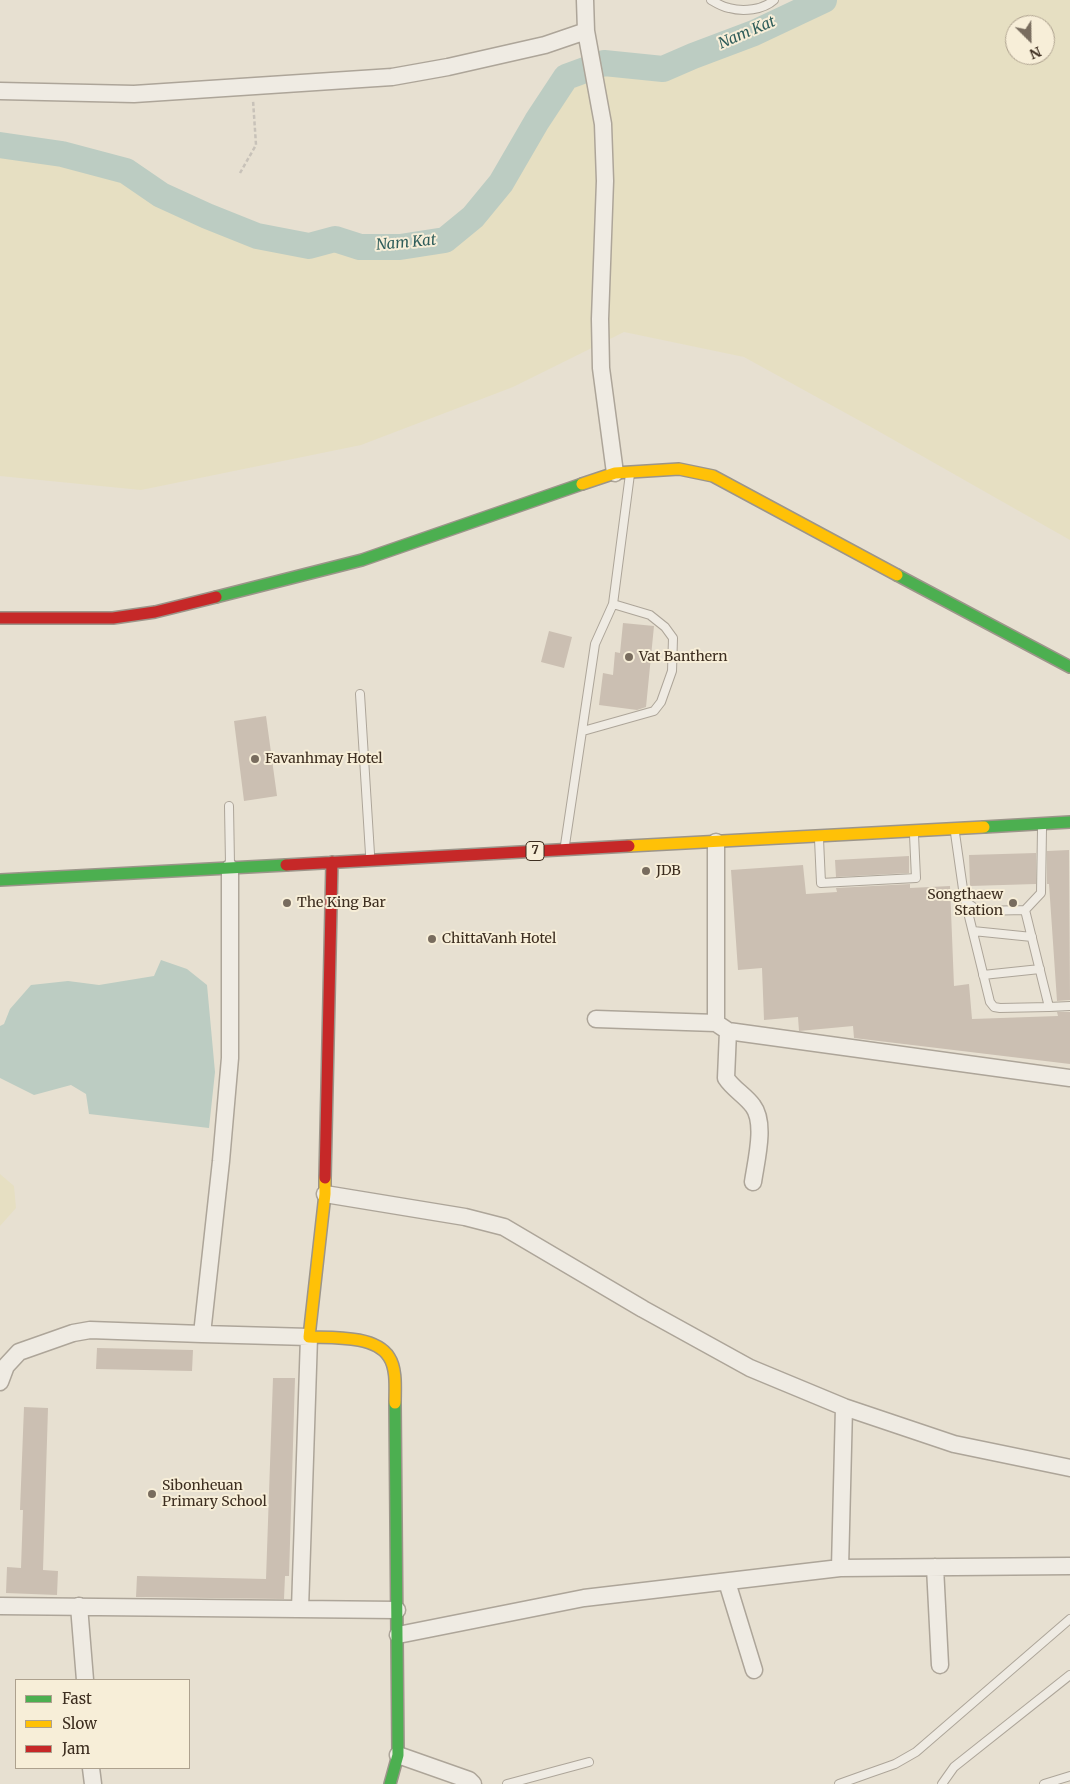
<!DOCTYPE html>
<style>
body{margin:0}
#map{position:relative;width:1070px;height:1784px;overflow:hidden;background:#e7e0d1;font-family:Merriweather,serif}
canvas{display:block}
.legend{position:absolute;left:15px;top:1679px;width:175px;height:90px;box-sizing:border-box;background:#f7eed8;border:1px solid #ada18e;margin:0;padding:6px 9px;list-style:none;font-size:15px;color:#3d2e20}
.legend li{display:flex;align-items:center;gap:10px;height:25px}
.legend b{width:25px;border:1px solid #ada18e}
.north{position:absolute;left:1005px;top:15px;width:50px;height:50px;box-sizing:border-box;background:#f7eed8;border:1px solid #ada18e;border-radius:50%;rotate:157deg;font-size:14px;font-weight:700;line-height:20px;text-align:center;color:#3d2e20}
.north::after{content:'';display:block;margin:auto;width:18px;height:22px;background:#786c5e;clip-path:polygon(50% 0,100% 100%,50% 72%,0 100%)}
</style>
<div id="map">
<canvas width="1070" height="1784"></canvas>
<ul class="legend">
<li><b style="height:6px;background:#4caf50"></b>Fast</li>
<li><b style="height:6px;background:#ffc107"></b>Slow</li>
<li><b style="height:6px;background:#c62828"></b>Jam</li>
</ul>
<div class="north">N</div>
</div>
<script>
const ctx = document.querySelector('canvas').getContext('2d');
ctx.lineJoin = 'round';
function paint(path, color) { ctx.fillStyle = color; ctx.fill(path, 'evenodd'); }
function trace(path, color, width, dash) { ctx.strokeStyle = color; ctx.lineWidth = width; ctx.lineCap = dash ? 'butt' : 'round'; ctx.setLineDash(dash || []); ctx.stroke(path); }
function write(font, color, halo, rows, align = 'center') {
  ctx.font = font + ' Merriweather,serif'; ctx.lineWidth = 4; ctx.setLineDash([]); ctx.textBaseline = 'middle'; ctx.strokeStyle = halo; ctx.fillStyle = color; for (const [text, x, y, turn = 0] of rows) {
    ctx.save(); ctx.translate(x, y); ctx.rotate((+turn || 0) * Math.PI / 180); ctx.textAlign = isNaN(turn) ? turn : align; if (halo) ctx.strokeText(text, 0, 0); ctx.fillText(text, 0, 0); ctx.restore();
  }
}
const farmland = new Path2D(`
 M818 0H1070V540L871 427 744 357 624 332 513 387 361 445 141 490 0 476V145L62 154 126 171 161 195 207 216 257 236 309 246 335 239 360 247H400L445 240 473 217 501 183 537 121 566 77 604 63 663 69 693 56 754 33 818 4ZM1015 25H1045V55H1015Z
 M0 1174 14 1186 16 1208 0 1226Z`);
const water = new Path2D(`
 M161 960 187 969 207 985 215 1072 209 1128 89 1114 86 1094 71 1085 34 1095 0 1078V1026L4 1024 10 1009 31 985 68 981 99 985 154 976Z`);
const river = new Path2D(`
 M0 145 62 154 126 171 161 195 207 216 257 236 309 246 335 239 360 247H400L445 240 473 217 501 183 537 121 566 77 604 63 663 69 693 56 754 33 824 0`);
const building = new Path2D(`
 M623 623 654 626 646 707 637 710 599 705 603 673 613 675 615 652 620 653Z
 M549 631 572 637 564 668 541 662Z
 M266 716 277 796 244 801 234 721Z
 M1069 850 1070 1000 1057 1001 1049 884H1047V851Z
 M1036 853V884L970 886 969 855Z
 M909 856V873L836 877 835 860Z
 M803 865 806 894 837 892 836 888 910 884V888L950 886 954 986 969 984 972 1019 1058 1016 1057 1012H1070V1064L854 1038 853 1026 799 1031 798 1017 764 1020 762 968 738 970 731 870Z
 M97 1348 193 1350 192 1371 96 1369Z
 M273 1378H295L289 1576H285L284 1599 136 1597 137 1576 266 1579Z
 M24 1407 48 1408 43 1570 58 1571 57 1595 6 1593 7 1567 21 1568 23 1510H20Z`);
const path = new Path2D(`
 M240 173 256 145 253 100`);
const lane = new Path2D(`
 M711 0C716 3 723 7 729 8 743 12 763 10 774 0
 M360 694 370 854
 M583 731 654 711 661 702 672 671 673 638 665 627 650 615 613 604
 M229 806 230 864
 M1042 829 1041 893 1025 910 1049 1007 1070 1006
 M955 833 964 896 969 904 979 911 1025 910
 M819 839 821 883 916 878 914 835
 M565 845 595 644 613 604 630 474
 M964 896 990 1002 994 1007 1000 1008 1049 1007
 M973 931 1032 937
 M983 975 1040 969
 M507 1784 589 1762
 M839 1784 895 1764 916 1752 1070 1619
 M942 1784 954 1767 1070 1675
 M1044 1784 1070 1776`);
const street = new Path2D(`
 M586 31 603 124 605 181 600 319 601 368 615 473
 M0 91 134 94 392 77 448 67 545 45 586 31 585 0
 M716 842V1023L728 1031 1070 1078
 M230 868V1058L221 1161 202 1334 309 1337 300 1609
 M596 1019 716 1023
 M728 1031 726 1078C733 1089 745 1095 753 1106 766 1123 756 1161 753 1182
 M325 1194 465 1217 504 1227 643 1309 750 1368 844 1407 954 1444 1070 1468
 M0 1382 6 1366 19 1352 73 1333 90 1330 202 1334
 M935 1567 940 1665
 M840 1568 844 1407
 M727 1582 754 1670
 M0 1606 397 1610
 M79 1606 85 1680
 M398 1635 584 1598 840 1568 1070 1566
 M398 1755 469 1780 473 1784
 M91 1768 93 1784`);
const fast = new Path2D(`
 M897 575 1070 667
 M216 597 362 560 582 484
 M984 827 1070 822
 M0 880 286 865
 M390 1784 398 1755 395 1403`);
const slow = new Path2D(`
 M582 484 615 473 679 469 713 476 897 575
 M629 846 984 827
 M325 1178V1194L309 1337C332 1338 375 1335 389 1357 397 1369 395 1389 395 1403`);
const jam = new Path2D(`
 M0 618H113L155 612 216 597
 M286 865 629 846
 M325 1178 332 862`);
const markers = [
 [629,657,5,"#786c5e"],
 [255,759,5,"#786c5e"],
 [646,871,5,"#786c5e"],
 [287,903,5,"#786c5e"],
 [1013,903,5,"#786c5e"],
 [432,939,5,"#786c5e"],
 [152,1494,5,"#786c5e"]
];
const shields = [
 [535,851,18]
];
const shieldNames = [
 ["7",535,851]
];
const poiNames = [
 ["Vat Banthern",639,657],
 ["Favanhmay Hotel",265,759],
 ["JDB",656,871],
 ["Songthaew",1003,895,"right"],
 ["Station",1003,911,"right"],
 ["The King Bar",297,903],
 ["ChittaVanh Hotel",442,939],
 ["Sibonheuan",162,1486],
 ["Primary School",162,1502]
];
const waterNames = [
 ["Nam Kat",747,33,-23],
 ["Nam Kat",406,243,-5]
];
paint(farmland, '#e6dfc2');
paint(water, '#bcccc2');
trace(river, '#bcccc2', 26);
paint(building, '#cbbfb2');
trace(lane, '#ada599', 10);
trace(street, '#ada599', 19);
trace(fast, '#9c958a', 14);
trace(slow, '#9c958a', 14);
trace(jam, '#9c958a', 14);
trace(path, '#c8c2b9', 2.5, [4, 2.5]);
trace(lane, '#efebe3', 8);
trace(street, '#efebe3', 16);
trace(fast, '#4caf50', 11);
trace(slow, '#ffc107', 11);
trace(jam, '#c62828', 11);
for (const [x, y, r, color] of markers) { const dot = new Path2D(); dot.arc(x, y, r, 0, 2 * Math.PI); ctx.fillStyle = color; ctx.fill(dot); trace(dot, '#f7eed8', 2); }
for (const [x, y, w] of shields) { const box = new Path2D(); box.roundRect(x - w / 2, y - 9.5, w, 19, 4); ctx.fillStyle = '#f7eed8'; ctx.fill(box); trace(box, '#3d2e20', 1); }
write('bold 12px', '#3d2e20', null, shieldNames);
write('14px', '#3d2e20', '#f7eed8', poiNames, 'left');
write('italic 15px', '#2f5d5a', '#f7eed8', waterNames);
</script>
